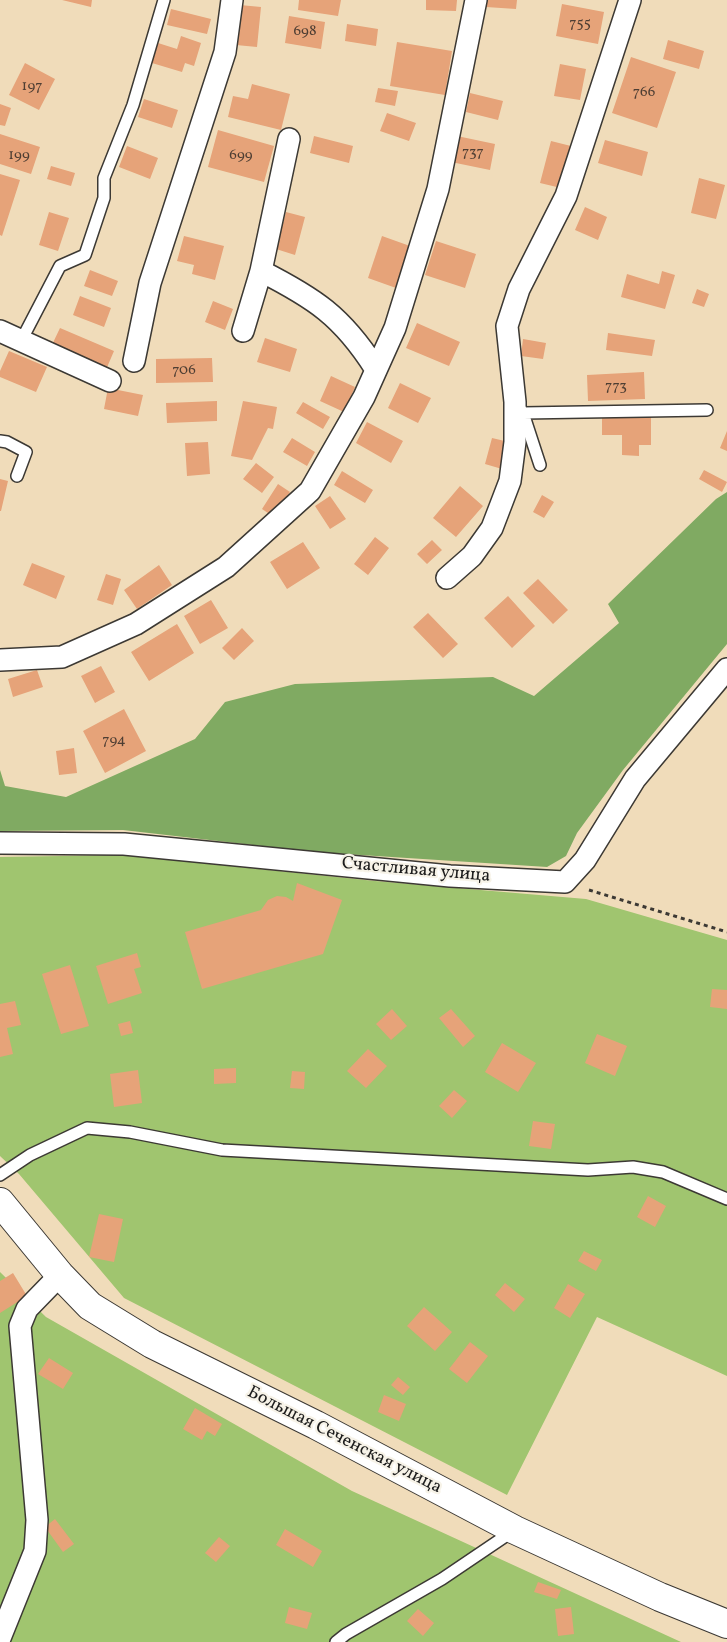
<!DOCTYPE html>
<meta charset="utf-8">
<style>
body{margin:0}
canvas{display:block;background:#f0dcba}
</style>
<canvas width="727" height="1642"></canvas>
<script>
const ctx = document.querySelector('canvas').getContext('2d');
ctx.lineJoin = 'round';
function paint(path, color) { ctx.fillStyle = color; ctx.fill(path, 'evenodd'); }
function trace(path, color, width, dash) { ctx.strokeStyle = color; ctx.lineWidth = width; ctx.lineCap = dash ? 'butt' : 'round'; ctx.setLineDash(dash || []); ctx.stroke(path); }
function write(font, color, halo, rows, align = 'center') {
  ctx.font = font + ' Vollkorn,serif'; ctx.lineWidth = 4.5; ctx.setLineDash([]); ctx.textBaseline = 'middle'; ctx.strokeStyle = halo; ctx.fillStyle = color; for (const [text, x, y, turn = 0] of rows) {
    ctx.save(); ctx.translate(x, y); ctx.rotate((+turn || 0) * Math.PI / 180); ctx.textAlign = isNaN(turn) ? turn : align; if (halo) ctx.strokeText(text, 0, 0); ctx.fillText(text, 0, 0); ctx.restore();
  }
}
const green = new Path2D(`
 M123 855 375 881 586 899 727 940V1376L597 1317 507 1495 124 1298 19 1174 0 1156V857Z
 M0 1272 46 1317 352 1491 681 1642H0Z`);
const forest = new Path2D(`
 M727 492V644L623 770 577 833 566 856 547 867 314 852 123 830 0 831V770L5 786 66 797 195 739 225 702 295 684 493 677 534 696 619 623 608 604 716 499Z`);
const building = new Path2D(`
 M62 0H92L91 7Z
 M299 0H341L338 16 298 10Z
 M426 0H457L456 11 426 10Z
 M486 0H517L516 9 486 7Z
 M562 4 604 12 598 44 556 36Z
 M240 5 261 7 257 47 236 45Z
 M171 9 211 19 207 34 167 25Z
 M289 16 325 22 321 49 285 43Z
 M347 24 378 29 376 46 345 41Z
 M181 36 201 43 194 66 185 63 182 72 152 63 158 43 177 49Z
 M668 40 704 51 699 69 663 59Z
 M397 42 452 51 445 95 390 86Z
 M631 57 676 72 657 128 612 113Z
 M25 63 55 79 39 110 9 95Z
 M560 64 586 69 580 100 554 96Z
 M252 84 290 94 281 130 228 117 233 96 248 99Z
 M378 88 398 91 395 106 375 102Z
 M470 93 503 101 498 120 466 112Z
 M144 99 178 110 172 128 138 117Z
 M0 104 11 108 5 126 0 125Z
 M387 113 416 123 409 141 380 131Z
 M218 130 274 146 264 182 208 167Z
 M0 134 40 147 31 174 0 164Z
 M314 136 353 146 349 163 310 153Z
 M457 136 495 144 490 170 451 162Z
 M605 140 648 152 642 176 598 163Z
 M551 141 571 146 561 188 540 183Z
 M127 146 158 158 150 179 119 167Z
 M51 166 75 173 71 186 47 179Z
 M0 174 20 180 2 236 0 235Z
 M699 178 725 185 716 219 691 213Z
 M585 207 607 217 598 240 575 230Z
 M49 212 69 218 58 251 39 245Z
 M286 212 305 217 295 255 276 249Z
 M184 236 224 246 215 280 192 274 194 265 177 261Z
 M382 236 410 246 396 288 368 278Z
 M436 241 476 254 465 288 425 275Z
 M90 270 118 281 112 296 84 286Z
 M662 271 675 275 665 309 621 297 627 274 659 284Z
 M697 289 709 294 704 307 692 303Z
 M80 296 111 308 104 327 73 315Z
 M213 301 233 309 225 330 205 322Z
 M417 323 460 342 449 366 406 348Z
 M60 328 114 351 105 372 50 349Z
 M608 333 655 340 652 356 606 350Z
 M265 338 297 349 290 372 257 362Z
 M523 339 546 343 543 359 521 356Z
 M9 351 47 367 36 392 0 377V371Z
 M212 358 213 382 156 383V359Z
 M644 372 645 399 588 401 587 375Z
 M331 376 355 387 344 412 320 401Z
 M400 383 431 398 418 423 388 408Z
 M108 388 143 395 138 416 104 409Z
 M217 401V421L167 423 166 403Z
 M243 401 277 407 273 429 268 428 252 460 231 456Z
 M303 402 330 417 323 429 296 413Z
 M602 416 651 417V445H639V456L622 455V435H602Z
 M367 422 403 441 391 463 356 443Z
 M727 431V451L720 448Z
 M292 438 315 452 307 466 283 452Z
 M492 438 509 442 502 469 485 464Z
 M208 442 210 474 187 476 185 443Z
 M256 463 274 477 262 493 243 479Z
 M704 470 727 482 722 492 699 479Z
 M342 471 373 490 365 503 334 485Z
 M0 479 8 481 1 511H0Z
 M278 484 290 492 274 517 262 509Z
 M460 486 483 506 456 537 433 518Z
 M542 495 554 502 544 518 533 512Z
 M330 496 346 519 330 529 315 506Z
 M375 537 389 548 368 575 354 564Z
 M432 540 442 550 427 564 417 554Z
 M303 542 320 568 287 589 270 562Z
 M32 563 65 576 56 599 23 585Z
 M159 565 172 585 137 609 124 590Z
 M106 574 121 579 113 605 97 600Z
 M538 579 568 610 553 624 523 593Z
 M508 596 535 626 512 648 484 618Z
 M211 600 228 628 200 644 184 616Z
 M428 613 458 644 443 658 413 627Z
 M177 624 194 653 149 681 131 652Z
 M242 628 254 641 234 660 222 648Z
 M101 666 115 692 95 703 81 676Z
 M37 670 43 687 13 697 8 679Z
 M124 709 146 751 105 773 83 731Z
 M74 748 77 773 59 775 56 751Z
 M297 883 342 900 323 954 202 989 185 932 261 910 268 900 277 896 286 897 293 901Z
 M137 953 141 967 134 969 142 993 108 1004 96 966Z
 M70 965 89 1026 61 1034 42 974Z
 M712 989 727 990V1009L710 1007Z
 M15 1001 21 1025 7 1028 13 1054 0 1057V1004Z
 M392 1009 407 1026 391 1040 376 1024Z
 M451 1009 475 1036 463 1047 439 1018Z
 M130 1021 133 1033 121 1036 118 1024Z
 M597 1034 627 1046 615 1076 585 1063Z
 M502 1043 536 1063 518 1092 485 1072Z
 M368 1049 387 1066 366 1088 347 1071Z
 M236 1068V1083L214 1084V1069Z
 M138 1070 142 1103 114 1107 110 1074Z
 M292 1071 305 1072 304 1089 290 1088Z
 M454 1090 467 1101 452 1118 439 1106Z
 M533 1121 555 1124 551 1149 529 1146Z
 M648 1196 666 1206 655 1227 637 1217Z
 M99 1214 123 1219 114 1262 89 1257Z
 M584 1251 602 1260 596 1271 578 1261Z
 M13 1273 27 1296 0 1313V1281Z
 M505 1283 525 1299 514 1312 495 1295Z
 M568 1284 585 1294 570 1318 554 1308Z
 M424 1307 452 1332 435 1351 407 1326Z
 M470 1342 488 1356 467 1383 449 1369Z
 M49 1358 73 1373 63 1389 38 1374Z
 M398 1377 410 1387 403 1395 391 1385Z
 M384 1395 406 1404 399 1421 378 1412Z
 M195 1408 222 1424 215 1436 207 1431 202 1440 183 1429Z
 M55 1519 74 1544 63 1552 45 1527Z
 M285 1529 322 1551 313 1567 276 1545Z
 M219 1537 230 1546 216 1562 205 1553Z
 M538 1582 561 1590 557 1599 534 1592Z
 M289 1607 312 1613 307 1629 285 1623Z
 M571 1607 574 1634 558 1636 555 1609Z
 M418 1609 434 1623 423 1636 407 1621Z`);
const path = new Path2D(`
 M589 890 727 932`);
const lane = new Path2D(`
 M21 341 60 266 85 255 104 198V178L133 105 164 0
 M519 407 523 413 540 465
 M523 413 707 410
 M0 441 7 442 26 452 17 476
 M0 1175 30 1155 87 1128 130 1132 222 1150 588 1170 633 1167 663 1172 727 1199
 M336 1642 346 1634 442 1579 513 1531`);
const street = new Path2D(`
 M261 271C314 298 342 316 375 368
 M0 331 110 381
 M243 331 261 271 289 139
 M134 361 150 283 225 52 232 0
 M447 578 472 556 492 528 510 481 515 442V402L507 326 519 289 566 196 630 0
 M0 660 62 657 136 624 226 567 310 491 364 397 395 328 438 189 476 0
 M0 843 124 844 450 876 565 882 585 860 635 779 727 669
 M0 1638 35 1551 37 1520 20 1326 27 1309 60 1275`);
const secondary = new Path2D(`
 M0 1202 60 1275 90 1306 152 1344 316 1425 515 1530 660 1597 727 1624`);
const numberNames = [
 ["755",580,24],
 ["698",305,32],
 ["197",32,87],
 ["766",644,93],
 ["737",473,153],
 ["199",19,156],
 ["699",241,156],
 ["706",184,371],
 ["773",616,387],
 ["794",114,741]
];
const streetNames = [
 ["Счастливая улица",416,871,5],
 ["Большая Сеченская улица",344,1441,27]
];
paint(green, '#a0c56f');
paint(forest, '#80aa62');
paint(building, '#e6a379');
trace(lane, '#3c3934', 14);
trace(street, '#3c3934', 24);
trace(secondary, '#3c3934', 30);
trace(path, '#3c3934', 3, [4, 4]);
trace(lane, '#fff', 11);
trace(street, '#fff', 21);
trace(secondary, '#fff', 28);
write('15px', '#4e3e33', null, numberNames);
write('18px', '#1c1c1c', '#f7f3e8', streetNames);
</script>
